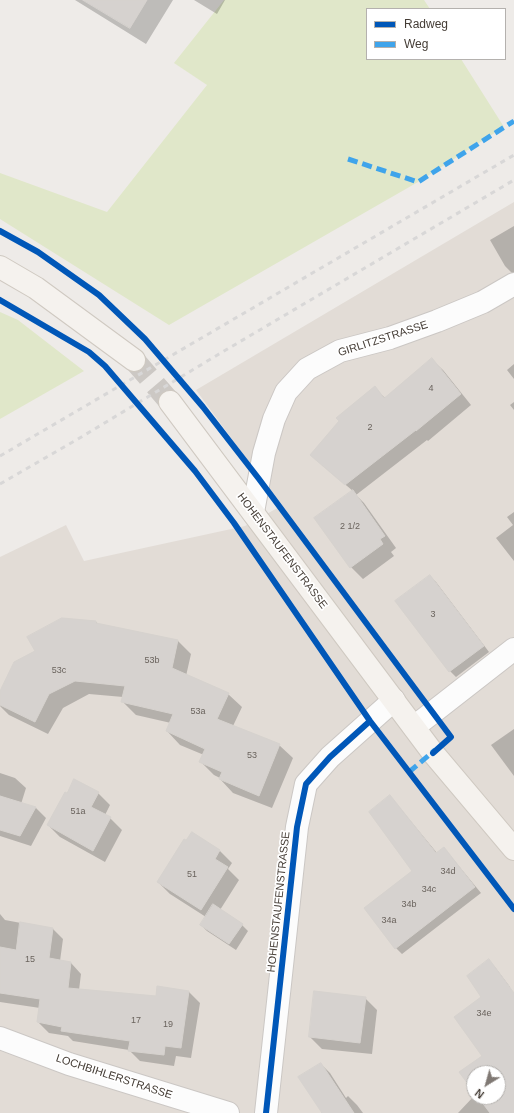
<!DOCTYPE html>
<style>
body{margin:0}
#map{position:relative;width:514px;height:1113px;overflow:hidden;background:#eeebe8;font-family:Arial,sans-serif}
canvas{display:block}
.legend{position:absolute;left:366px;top:8px;width:140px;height:52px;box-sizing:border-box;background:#fff;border:1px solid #b4b1ae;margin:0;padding:5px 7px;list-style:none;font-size:12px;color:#443c35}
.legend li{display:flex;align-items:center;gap:8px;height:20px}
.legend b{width:20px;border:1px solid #b4b1ae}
.north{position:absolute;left:466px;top:1065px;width:40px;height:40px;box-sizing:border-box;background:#fff;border:1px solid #b4b1ae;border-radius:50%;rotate:217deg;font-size:11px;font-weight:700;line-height:16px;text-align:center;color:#443c35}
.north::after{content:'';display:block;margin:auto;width:14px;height:18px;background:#807974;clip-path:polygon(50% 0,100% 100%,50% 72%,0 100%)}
</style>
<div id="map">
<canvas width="514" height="1113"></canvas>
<ul class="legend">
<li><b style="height:5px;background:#0057b8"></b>Radweg</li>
<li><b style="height:5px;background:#3fa4eb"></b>Weg</li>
</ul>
<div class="north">N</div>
</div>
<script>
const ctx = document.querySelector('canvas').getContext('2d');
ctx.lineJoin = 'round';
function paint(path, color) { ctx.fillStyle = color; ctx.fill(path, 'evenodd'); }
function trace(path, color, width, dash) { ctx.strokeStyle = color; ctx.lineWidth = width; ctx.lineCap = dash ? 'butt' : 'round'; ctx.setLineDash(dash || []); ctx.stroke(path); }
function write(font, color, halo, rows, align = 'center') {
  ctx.font = font + ' Arial,sans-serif'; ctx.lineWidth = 3.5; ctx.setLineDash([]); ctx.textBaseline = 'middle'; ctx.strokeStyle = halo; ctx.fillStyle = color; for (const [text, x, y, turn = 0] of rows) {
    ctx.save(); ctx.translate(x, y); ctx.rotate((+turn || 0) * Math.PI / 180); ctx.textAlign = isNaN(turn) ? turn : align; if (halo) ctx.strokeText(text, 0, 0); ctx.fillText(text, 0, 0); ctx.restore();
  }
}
const residential = new Path2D(`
 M514 202V1113H0V557L66 525 84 561 245 526 281 506 196 390ZM474 1073H498V1097H474Z`);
const green = new Path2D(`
 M224 0H424L430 9H367V59H461L504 127 418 182 169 325 0 219V173L107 212 207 85 174 63Z
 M0 312 18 320 84 371 0 419Z`);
const shadow = new Path2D(`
 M75 0H173L146 44Z
 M194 0H225L217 14Z
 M514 226V275L505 266 490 240Z
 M432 360 443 370 471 405 428 441 427 440 356 495 364 503 396 548 391 552 394 556 363 579 351 567 353 491 322 465 375 388 385 398Z
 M514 364V379L507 370Z
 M514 402V410L510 405Z
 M514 512V561L496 538 513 525 507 517Z
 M430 576 436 582 489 652 456 677 450 671Z
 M96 622 98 624 178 641 191 654 186 676 228 694 242 707 233 726 279 745 293 758 272 808 233 793 220 779V778L214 775 201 762 204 755 180 745 167 731 171 723 136 715 122 701 123 697 89 694 63 708 48 734 9 715 0 706V694Z
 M514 729V776L491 745Z
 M0 773 15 778 26 788 21 804 36 808 46 818 31 846 0 836Z
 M75 780 98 793 110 805 105 815 110 818 122 830 105 862 60 837 48 825Z
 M390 796 437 853 444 848 481 893 402 954 396 948 413 871Z
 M220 851 232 863 228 869 239 880 220 910 242 925 248 931 236 950 207 931 201 925 206 917 170 894 158 882Z
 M0 914 5 920 53 929 63 939 60 961 71 963 81 974 79 990 157 997 158 987 189 992 200 1003 191 1058 176 1056 174 1066 140 1061 129 1050 73 1041 68 1036 49 1033 38 1022 40 1008 0 1002Z
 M489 961 495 967 510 987 504 990 514 1004V1113H458L474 1096V1097H498V1073H474V1090L461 1072 483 1056V997Z
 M365 998 377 1010 372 1054 322 1049 310 1037Z
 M321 1064 330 1073 346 1098 348 1096 357 1105 363 1113H321L322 1112Z`);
const building = new Path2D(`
 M83 0H147L130 28Z
 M432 358 461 394 416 431V430L345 485 310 455 339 421 336 418 375 386 384 398Z
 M353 490 385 536 380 539 383 544 350 568 314 518Z
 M430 575 484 646 449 672 395 601Z
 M62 618 96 621V623L178 640 172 668 229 693 217 719 280 744 259 796 219 779 222 772 199 762 205 749 166 731 173 714 121 702 125 686 75 681 49 694 35 722 0 705V691L14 662 35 651 27 637Z
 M74 779 99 792 91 807 111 817 93 851 47 825 65 792 67 793Z
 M390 795 436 853 444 847 475 887 395 949 364 908 412 871 369 812Z
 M0 796 36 807 20 836 0 830Z
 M192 832 220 850 215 859 228 867 201 910 157 882 184 839 186 840Z
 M213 904 243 924 229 944 200 925Z
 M20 922 53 928 49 958 71 962 68 988 156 996 157 986 189 991 181 1048 165 1046 164 1055 128 1051 130 1041 61 1031 62 1027 37 1022 40 999 0 993V947L16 950Z
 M489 959 514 993V1113H490L478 1097H498V1073H474V1092L459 1072 482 1056 454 1017 481 997 467 976Z
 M314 991 366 997 360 1043 309 1037Z
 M321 1063 354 1113H322L298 1077Z`);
const secondaryTunnel = new Path2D(`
 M134 360 170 402`);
const minor = new Path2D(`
 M253 512 264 453 274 419 286 392 307 369 340 351 390 338 437 321 483 302 514 284
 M414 727 514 649
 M0 1038 69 1064 228 1113
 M266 1113 297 827 306 784 330 757 394 700`);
const secondary = new Path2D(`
 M0 267 36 288 134 360
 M170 402 433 753 514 849`);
const rail = new Path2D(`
 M0 456 514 155
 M0 484 83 436 219 354 514 180`);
const quiet = new Path2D(`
 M348 159 418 182 514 121
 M409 772 435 750`);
const cycleway = new Path2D(`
 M0 231 38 252 99 295 145 339 203 407 259 479 451 737 433 753
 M0 300 89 352 105 366 195 471 234 523 370 721 514 909
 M266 1113 297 827 306 784 330 757 370 721`);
const numberNames = [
 ["4",431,389],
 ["2",370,428],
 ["2 1/2",350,527],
 ["3",433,615],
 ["53b",152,661],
 ["53c",59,671],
 ["53a",198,712],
 ["53",252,756],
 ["51a",78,812],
 ["34d",448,872],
 ["51",192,875],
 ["34c",429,890],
 ["34b",409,905],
 ["34a",389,921],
 ["15",30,960],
 ["34e",484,1014],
 ["17",136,1021],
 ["19",168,1025]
];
const streetNames = [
 ["GIRLITZSTRASSE",383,339,-18],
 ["HOHENSTAUFENSTRASSE",282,551,53],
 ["HOHENSTAUFENSTRASSE",279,902,-84],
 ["LOCHBIHLERSTRASSE",114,1077,18]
];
paint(residential, '#e2dcd6');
paint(green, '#e0e7c9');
paint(shadow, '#0003');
paint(building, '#d6d2cf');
trace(building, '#d6d2ce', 1);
trace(secondaryTunnel, '#ccc8c4', 22, [22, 11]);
trace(minor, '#cbc7c4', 24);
trace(secondary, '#cfc9c1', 24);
trace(minor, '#fcfcfc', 22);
trace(secondary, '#f5f2ee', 22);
trace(rail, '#d8d7d7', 3, [5, 5]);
trace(quiet, '#3fa4eb', 5, [10, 5]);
trace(cycleway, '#0057b8', 6);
write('9px', '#6a635d', null, numberNames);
write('11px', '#443c35', '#fff', streetNames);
</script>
